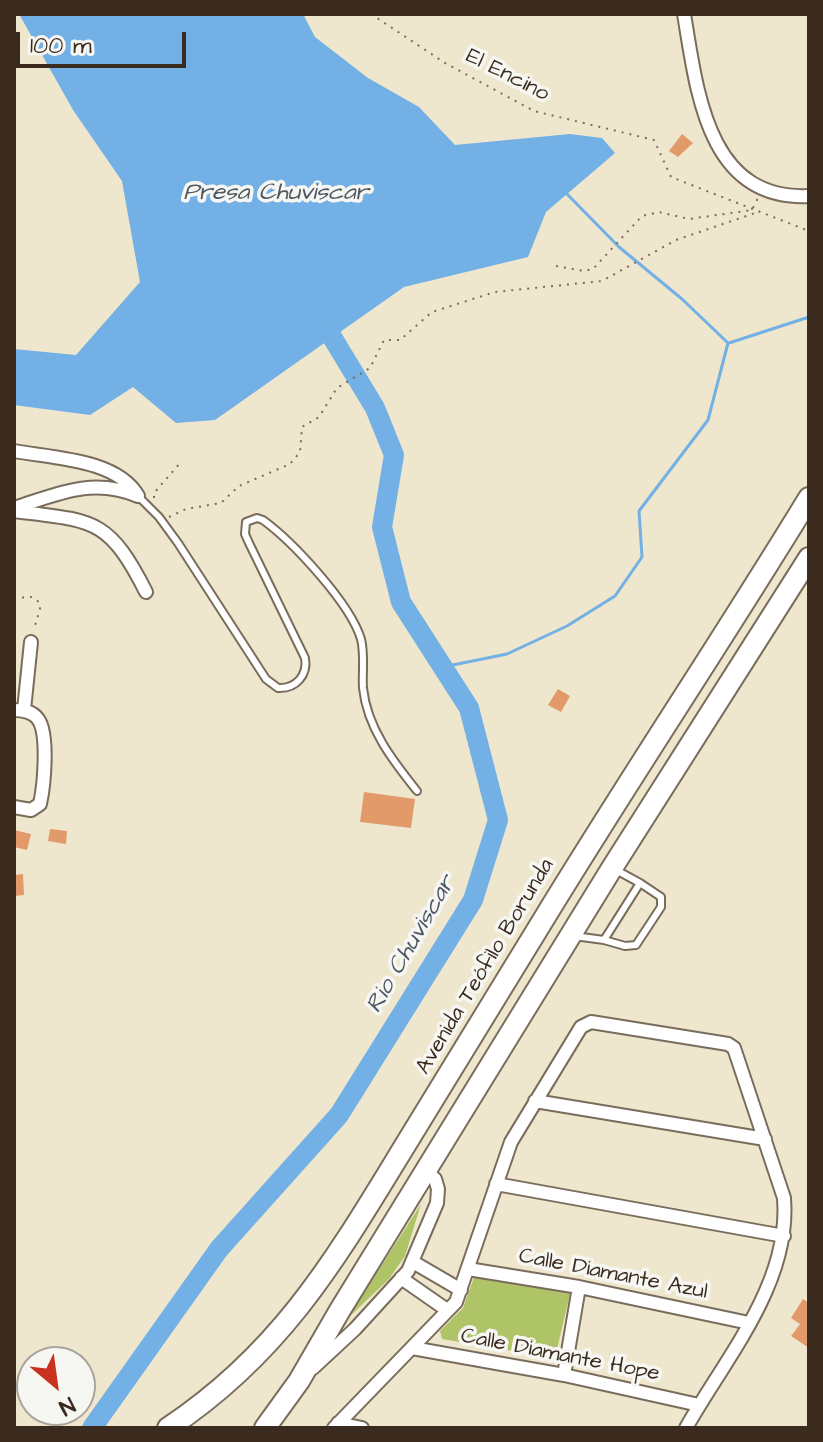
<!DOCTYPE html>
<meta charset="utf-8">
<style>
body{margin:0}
#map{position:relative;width:823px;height:1442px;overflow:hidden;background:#efe6ce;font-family:"Architects Daughter",sans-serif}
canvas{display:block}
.frame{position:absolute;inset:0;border:16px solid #3b2a1e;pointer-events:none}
.north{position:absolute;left:16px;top:1346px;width:80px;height:80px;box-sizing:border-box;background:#f6f6f2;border:2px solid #aba49d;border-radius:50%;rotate:151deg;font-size:22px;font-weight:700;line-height:32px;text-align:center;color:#3b2a1e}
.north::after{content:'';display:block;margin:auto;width:28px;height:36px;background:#c8321e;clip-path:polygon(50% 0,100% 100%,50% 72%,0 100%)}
.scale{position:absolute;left:16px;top:32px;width:170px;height:36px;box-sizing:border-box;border:4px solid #3b2a1e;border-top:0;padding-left:10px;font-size:24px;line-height:28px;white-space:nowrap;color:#3b2a1e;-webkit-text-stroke:6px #f6f6f2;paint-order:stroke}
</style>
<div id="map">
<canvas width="823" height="1442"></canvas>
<div class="frame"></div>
<div class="north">N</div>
<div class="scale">100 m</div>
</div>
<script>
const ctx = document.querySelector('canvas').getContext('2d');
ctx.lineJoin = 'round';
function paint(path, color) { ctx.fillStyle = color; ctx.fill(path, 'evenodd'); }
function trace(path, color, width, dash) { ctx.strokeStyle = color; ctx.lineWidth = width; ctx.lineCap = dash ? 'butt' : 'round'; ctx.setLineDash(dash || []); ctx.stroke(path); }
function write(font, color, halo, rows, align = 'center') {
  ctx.font = font + ' "Architects Daughter",sans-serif'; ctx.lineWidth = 7; ctx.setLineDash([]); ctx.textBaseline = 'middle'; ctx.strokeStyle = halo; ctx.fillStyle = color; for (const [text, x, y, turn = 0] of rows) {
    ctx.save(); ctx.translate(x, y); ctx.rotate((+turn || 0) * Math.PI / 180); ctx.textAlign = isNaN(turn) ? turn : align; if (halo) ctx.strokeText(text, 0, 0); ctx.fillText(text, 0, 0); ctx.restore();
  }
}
const green = new Path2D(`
 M421 1204 405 1256 389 1279 348 1318Z
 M476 1272 571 1289 555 1358 442 1339 440 1331 463 1308Z`);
const water = new Path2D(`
 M19 14H303L315 37 368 78 419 107 455 145 570 134 602 138 615 153 546 212 528 257 404 287 215 420 176 423 133 387 90 415 14 405V349L76 355 140 282 122 181 73 110Z`);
const stream = new Path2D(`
 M729 343 809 317
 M443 667 507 654 567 626 615 596 642 557 639 511 708 420 728 343 682 299 619 247 567 194`);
const river = new Path2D(`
 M92 1428 219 1249 339 1115 473 900 498 820 469 708 401 602 382 527 394 455 375 408 332 337 315 317`);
const building = new Path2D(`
 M682 134 693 143 678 157 669 151Z
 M558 689 570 696 561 712 548 705Z
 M364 792 415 799 411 828 360 822Z
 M50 829 67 831 66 844 48 841Z
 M14 830 31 834 27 850 14 847Z
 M23 874 24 895 14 896V875Z
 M803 1299 809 1303V1348L791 1336 800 1324 791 1318Z`);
const path = new Path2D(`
 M371 14 445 63 534 111 654 140 671 177 809 231
 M556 266 584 271 593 269 642 216 659 212 689 219 752 210 758 198
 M154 498V493L181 462
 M169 517 186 509 221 503 239 486 290 464 300 452 302 427 319 417 337 388 370 368 384 340H400L432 312 495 292 602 281 676 240 758 212
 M14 598 31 597 39 602 40 609 34 629`);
const lane = new Path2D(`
 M138 496 159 517 178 543 266 679 278 688C296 689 308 675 305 658L249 543 245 534 246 522 257 518 263 520C293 542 350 603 361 639 365 655 362 671 363 688 367 728 393 761 417 791
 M574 936 604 940 640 883 616 870
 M604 940 625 946 636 945 661 907V897L640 883`);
const street = new Path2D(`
 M684 14C697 91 707 201 809 196
 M14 451C52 458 117 459 138 496
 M14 508C58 494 92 477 138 496
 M14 511C93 521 108 517 146 592
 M14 710C23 710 32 711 38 719 49 734 44 786 40 804L31 810 14 807
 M24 710 31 642
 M535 1101 765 1139
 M496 1184 784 1236
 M413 1262 461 1290
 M468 1269 579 1287 749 1323
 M401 1278 447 1310
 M412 1348 564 1375 699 1405
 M313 1368 355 1329 408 1271 437 1203 438 1189 435 1179 426 1171
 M564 1375 579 1287
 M338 1423 362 1428
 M334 1428 456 1302 511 1142 581 1027 591 1022 728 1044 734 1048 784 1198C791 1283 726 1357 686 1428`);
const primary = new Path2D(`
 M168 1428C284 1351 338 1255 409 1139 454 1065 499 991 545 917 631 776 723 639 809 498
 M265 1428 299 1381 340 1310 612 868 809 558`);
const streetNames = [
 ["El Encino",507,76,27],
 ["Avenida Teófilo Borunda",486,967,-59],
 ["Calle Diamante Azul",613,1275,11],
 ["Calle Diamante Hope",560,1356,11]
];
const waterNames = [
 ["Presa Chuviscar",276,194],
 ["Rio Chuviscar",412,945,-60]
];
paint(green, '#afc367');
paint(water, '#72b0e5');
trace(stream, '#72b0e5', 3);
trace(river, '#72b0e5', 20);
paint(building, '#e39a6a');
trace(lane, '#7a6c5c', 10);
trace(street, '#7a6c5c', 16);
trace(primary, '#7a6c5c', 24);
trace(path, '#7a6c5c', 2, [2, 6]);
trace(lane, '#fff', 6);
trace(street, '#fff', 12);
trace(primary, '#fff', 20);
write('22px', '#3b2a1e', '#f6f6f2', streetNames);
write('italic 24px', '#4e5964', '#f6f6f2', waterNames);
</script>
